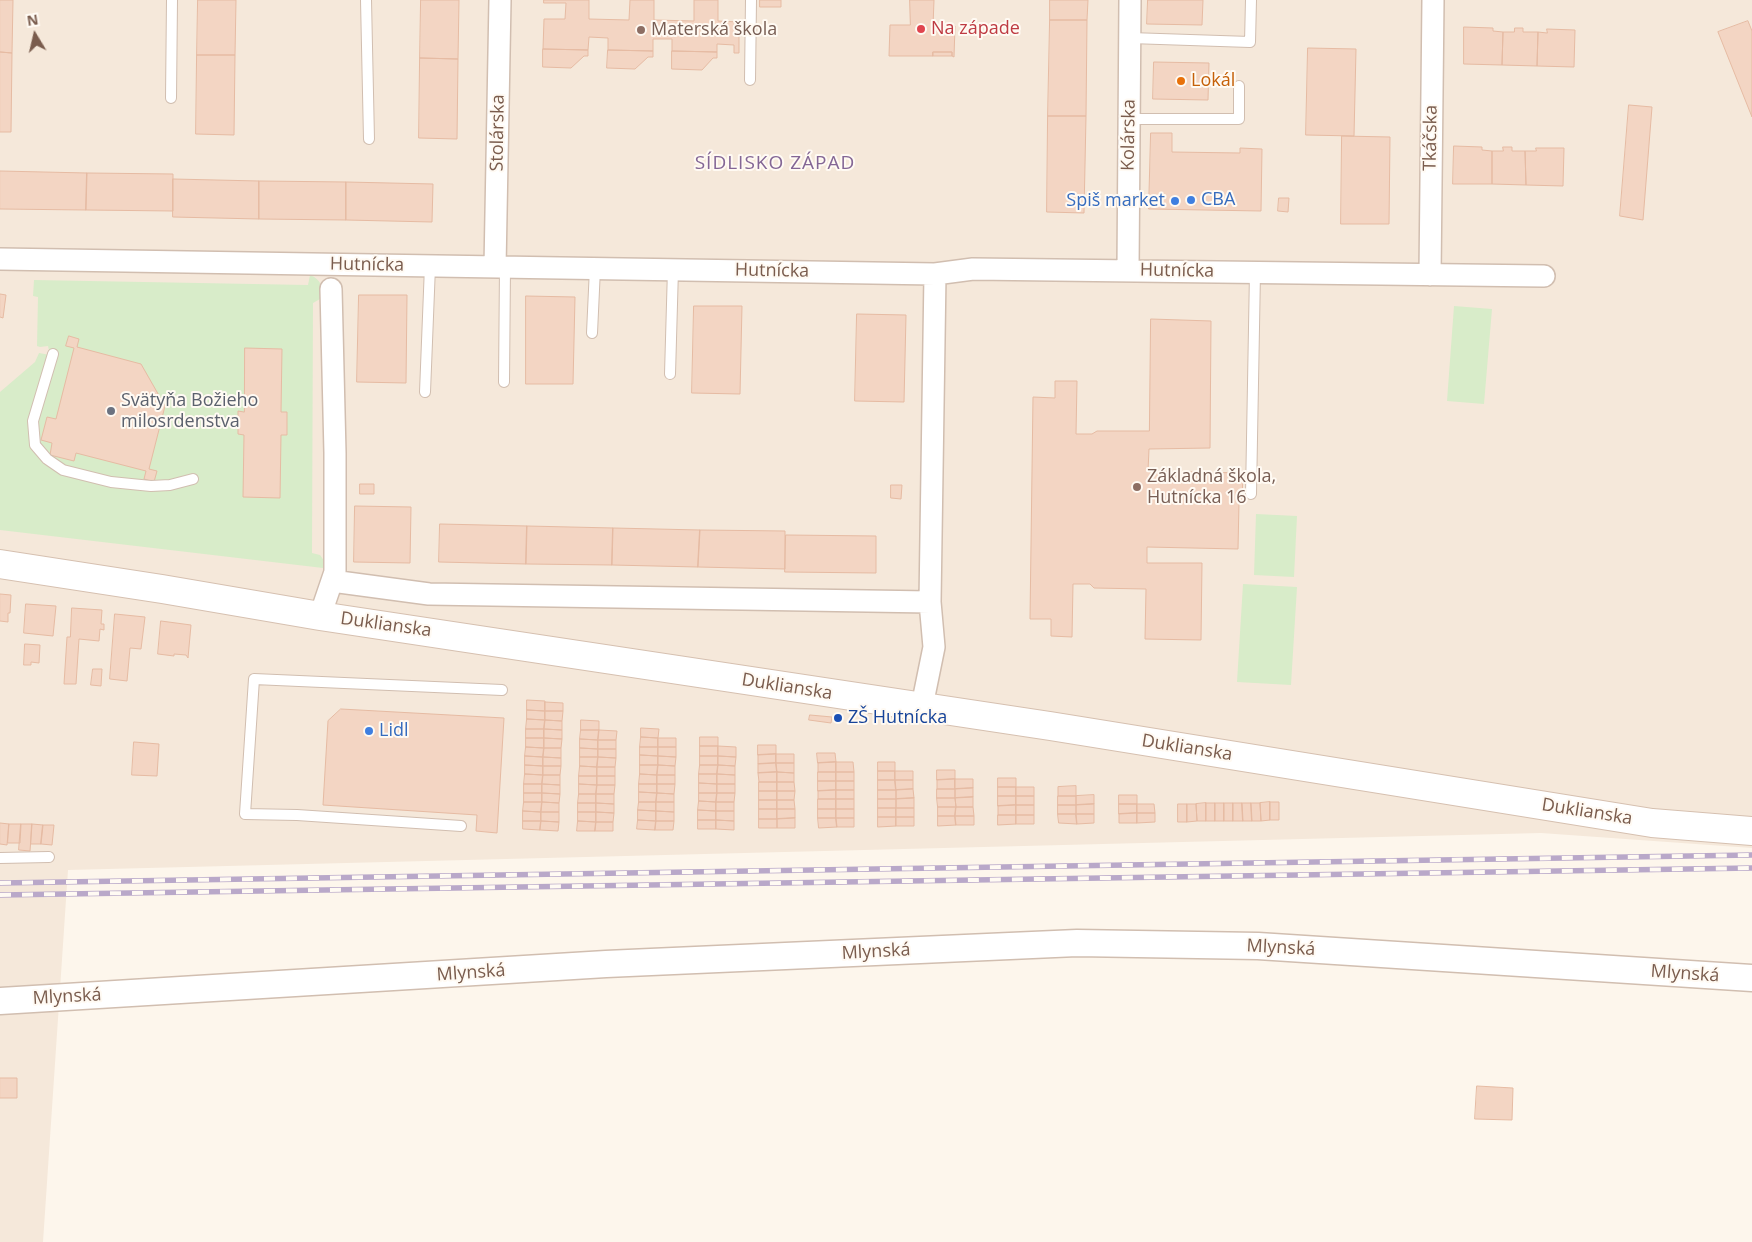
<!DOCTYPE html>
<meta charset="utf-8">
<style>
body{margin:0}
#map{position:relative;width:1752px;height:1242px;overflow:hidden;background:#fdf6ec;font-family:"Open Sans",sans-serif}
canvas{display:block}
.north{position:absolute;left:10px;top:10px;width:50px;height:50px;-webkit-text-stroke:4px #fffaf3;paint-order:stroke;rotate:351deg;font-size:14px;font-weight:700;line-height:20px;text-align:center;color:#7a5c4d}
.north::after{content:'';display:block;margin:auto;width:18px;height:22px;background:#7a5c4d;clip-path:polygon(50% 0,100% 100%,50% 72%,0 100%)}
</style>
<div id="map">
<canvas width="1752" height="1242"></canvas>
<div class="north">N</div>
</div>
<script>
const ctx = document.querySelector('canvas').getContext('2d');
ctx.lineJoin = 'round';
function paint(path, color) { ctx.fillStyle = color; ctx.fill(path, 'evenodd'); }
function trace(path, color, width, dash) { ctx.strokeStyle = color; ctx.lineWidth = width; ctx.lineCap = dash ? 'butt' : 'round'; ctx.setLineDash(dash || []); ctx.stroke(path); }
function write(font, color, halo, rows, align = 'center') {
  ctx.font = font + ' "Open Sans",sans-serif'; ctx.lineWidth = 4; ctx.setLineDash([]); ctx.textBaseline = 'middle'; ctx.strokeStyle = halo; ctx.fillStyle = color; for (const [text, x, y, turn = 0] of rows) {
    ctx.save(); ctx.translate(x, y); ctx.rotate((+turn || 0) * Math.PI / 180); ctx.textAlign = isNaN(turn) ? turn : align; if (halo) ctx.strokeText(text, 0, 0); ctx.fillText(text, 0, 0); ctx.restore();
  }
}
const residential = new Path2D(`
 M0 0H1752V848L1541 833 68 870 43 1242H0Z`);
const green = new Path2D(`
 M310 275C321 279 323 288 325 299H320L313 303 312 553 320 555 325 562 323 568 0 530V392L35 362 39 353 50 355 48 346 40 347 37 346 38 297 33 296 34 280 308 285Z
 M1454 306 1492 309 1484 404 1447 401Z
 M1256 514 1297 516 1294 577 1254 575Z
 M1243 584 1297 587 1291 685 1237 682Z`);
const building = new Path2D(`
 M0 0H13L12 53 0 52Z
 M198 0H236L235 55H197Z
 M421 0H459L458 59 420 58Z
 M544 0H589V19L629 20 630 0H654V20L694 21V0H718V21L739 22V53H734V45L717 44V52L672 51V39H653V51L608 50V38L589 37 588 50 543 49 544 19H565L566 3H544Z
 M760 0H781V7H760Z
 M910 0H934L933 26H955L954 57 952 56V52H933V56H889L890 25H910Z
 M1050 0H1088L1087 20H1050Z
 M1148 0H1203L1202 25 1147 24Z
 M1050 20H1087L1086 116H1048Z
 M1748 21 1752 31V117L1718 32Z
 M1464 27 1493 28V31L1503 32 1502 65 1464 64Z
 M1515 28H1523V32H1538L1537 66 1502 65 1503 32H1514Z
 M1547 29 1575 30 1574 67 1537 66 1538 32 1547 33Z
 M1308 48 1356 49 1354 136 1306 135Z
 M543 49 588 50V56H584L571 68 543 67Z
 M608 50 653 51V57H648L635 69 607 68Z
 M672 51 717 52V58H713L702 70 672 69Z
 M0 52 12 53 11 132H0Z
 M933 52H952V56H933Z
 M197 55H235L234 135 196 134Z
 M420 58 458 59 457 139 419 138Z
 M1154 62 1209 63 1208 100 1153 99Z
 M1629 105 1652 107 1643 220 1620 216Z
 M1048 116H1086L1084 213 1047 212Z
 M1151 133H1172V152L1240 153V148L1262 149 1261 211 1149 209Z
 M1342 136 1390 137 1389 224H1341Z
 M1454 146 1482 147V150L1492 151V184H1453Z
 M1503 147H1512V151H1525L1526 185 1492 184V151H1503Z
 M1536 148H1564L1563 186 1526 185 1525 151H1536Z
 M0 171 87 173 86 210 0 209Z
 M87 173 173 174V211L86 210Z
 M173 179 259 181V219L173 217Z
 M259 181 346 182V220L259 219Z
 M346 182 433 184 432 222 346 220Z
 M1279 198H1289L1288 212 1278 211Z
 M0 294 6 295 3 318 0 317Z
 M359 295H407L406 383 357 382Z
 M526 296 575 297 573 384H526Z
 M694 306H742L740 394 692 393Z
 M857 314 906 315 904 402 855 401Z
 M1151 319 1211 321 1210 448 1149 449 1148 471 1243 473 1242 502H1239L1238 549 1147 547V563H1202L1201 640 1145 639 1146 589 1094 588 1090 584H1073L1072 637 1051 636V619H1030L1033 397 1055 398V381H1077L1076 434H1092L1097 431H1149Z
 M69 336 79 339 77 347 141 364 165 406 149 469 157 471 154 482 144 479 146 471 76 453 74 461 50 455 52 443 41 440 47 417 56 419 74 348 66 346Z
 M245 348 282 349 281 412H287V435H281L280 498 243 497 244 435 238 434V411L244 412Z
 M360 484H374V494H360Z
 M891 485H902L901 499 891 498Z
 M355 506 411 507 410 563 354 562Z
 M440 524 527 526 526 564 439 562Z
 M527 526 613 528 612 565 526 564Z
 M613 528 700 530 698 567 612 565Z
 M700 530 785 531V569L698 567Z
 M786 535 876 536V573L785 572Z
 M0 594 11 595 10 613H8V622L0 621Z
 M26 604 56 606 53 636 24 633Z
 M72 608 102 610 101 624H104V630L100 629 99 641 79 639 76 684H64L67 637H70Z
 M115 614 145 617 141 649 130 648 127 681 110 679Z
 M161 621 191 625 188 658 186 655 174 654V656L158 654Z
 M25 644 40 645 39 663 31 662V665H24Z
 M93 669H102L101 686 91 685Z
 M527 700 545 701V711L527 710Z
 M545 702 563 703V711H545Z
 M341 709 504 718 497 833 476 831 477 815 323 805 328 721Z
 M527 710 545 711V720L527 719Z
 M545 711H563L562 721 545 720Z
 M810 715 832 717 831 723 809 720Z
 M527 719 545 720 544 729H526Z
 M545 720 562 721V730L544 729Z
 M581 720 599 721V730H581Z
 M641 728 659 729 658 738 641 737Z
 M526 729H544V738H526Z
 M544 729 562 730V739L544 738Z
 M581 730H599L598 740 580 739Z
 M599 730 617 731 616 740H598Z
 M641 737 658 738V747H640Z
 M700 737H718V746H700Z
 M526 738H544V748L526 747Z
 M544 738 562 739 561 748H544Z
 M658 738H676V747H658Z
 M580 739 598 740V749L580 748Z
 M598 740H616V749H598Z
 M134 742 159 744 157 776 132 775Z
 M758 745H776V754L758 755Z
 M700 746H718V756H700Z
 M718 746 736 747V757L718 756Z
 M526 747 544 748 543 757 525 756Z
 M640 747H658V756L640 755Z
 M658 747H676V757L658 756Z
 M544 748H561V758L543 757Z
 M580 748 598 749V757H580Z
 M598 749H616V758L598 757Z
 M817 753H835L836 762 818 763Z
 M776 754V763L758 764V755Z
 M776 754H794V763H776Z
 M640 755 658 756V765H640Z
 M525 756 543 757V766L525 765Z
 M658 756 676 757 675 766 658 765Z
 M700 756H718V765H700Z
 M718 756 736 757 735 766 718 765Z
 M543 757 561 758V766H543Z
 M580 757H598L597 767 580 766Z
 M598 757 616 758 615 767H597Z
 M836 762V772H818V763Z
 M836 762H853L854 772H836Z
 M878 762H895V771H878Z
 M776 763 777 772 758 773V764Z
 M776 763H794V773L777 772Z
 M525 765 543 766V775L525 774Z
 M640 765H658L657 775 640 774Z
 M658 765 675 766V775H657Z
 M700 765H718L717 774H699Z
 M718 765 735 766V775L717 774Z
 M543 766H561L560 775H543Z
 M580 766 597 767V776H579Z
 M597 767H615V776H597Z
 M937 770H955V779L937 780Z
 M878 771H895V780H878Z
 M895 771H913V780H895Z
 M777 772V782H759L758 773Z
 M777 772 794 773V782H777Z
 M818 772H836V781H818Z
 M836 772H854V781H836Z
 M525 774 543 775 542 784H524Z
 M640 774 657 775V784H639Z
 M699 774H717V784L699 783Z
 M717 774 735 775V784H717Z
 M543 775H560V785L542 784Z
 M657 775H675V784H657Z
 M579 776H597V785L579 784Z
 M597 776H615V785H597Z
 M998 778H1016V787H998Z
 M955 779H973V788L955 789Z
 M955 779V789H937V780Z
 M878 780H895L896 790H878Z
 M895 780H913V789L896 790Z
 M818 781H836V790L818 791Z
 M836 781H854V790H836Z
 M759 782H777V791H759Z
 M777 782H794L795 791H777Z
 M699 783 717 784V793H699Z
 M524 784H542V793H524Z
 M542 784 560 785V794L542 793Z
 M579 784 597 785 596 794H579Z
 M639 784H657V793L639 792Z
 M657 784H675L674 794 657 793Z
 M717 784H735V793H717Z
 M597 785H615L614 794H596Z
 M1076 786V796H1058V787Z
 M998 787H1016V796H998Z
 M1016 787H1034V796H1016Z
 M973 788V797L955 798V789Z
 M913 789 914 798 896 799V790Z
 M937 789H955V798H937Z
 M836 790H854V799H836Z
 M836 790V799H818V791Z
 M878 790H896V799H878Z
 M759 791H777V800H759Z
 M777 791H795L794 800H777Z
 M639 792 657 793 656 802H639Z
 M524 793H542V802H524Z
 M542 793 560 794 559 803 542 802Z
 M657 793 674 794V802H656Z
 M699 793H717L716 802 699 801Z
 M717 793H735L734 802H716Z
 M579 794H596V803H578Z
 M596 794H614V804L596 803Z
 M1094 795V804L1076 805V796Z
 M1119 795H1137V804H1119Z
 M998 796H1016V805L998 806Z
 M1016 796H1034V805H1016Z
 M1058 796H1076V805H1058Z
 M973 797V807H956L955 798Z
 M914 798V808H896V799Z
 M937 798H955L956 807H938Z
 M818 799H836V809H818Z
 M836 799H854V809H836Z
 M878 799H896V808H878Z
 M759 800H777V809H759Z
 M777 800H794L795 809H777Z
 M699 801 716 802V811L698 810Z
 M524 802H542L541 812 523 811Z
 M542 802 559 803V812H541Z
 M639 802H656V811L638 810Z
 M656 802H674V812L656 811Z
 M716 802H734V811H716Z
 M1270 802V820L1261 821 1260 803Z
 M1270 802H1279V820H1270Z
 M578 803H596V812H578Z
 M596 803 614 804V813L596 812Z
 M1206 803H1215V821H1206Z
 M1206 803V821H1197L1196 804Z
 M1215 803H1224V821H1215Z
 M1224 803H1233V821H1224Z
 M1233 803H1242L1243 821H1233Z
 M1242 803H1251L1252 821H1243Z
 M1251 803H1260L1261 821H1252Z
 M1094 804V814H1076V805Z
 M1119 804H1137V813L1119 814Z
 M1137 804H1154L1155 813H1137Z
 M1178 804H1187V822H1178Z
 M1187 804H1196L1197 821 1187 822Z
 M1016 805H1034V815H1016Z
 M1016 805V815H998V806Z
 M1058 805H1076V814H1058Z
 M938 807H956L955 816H938Z
 M956 807H973L974 816H955Z
 M878 808H896V817H878Z
 M896 808H914V817H896Z
 M759 809H777V819H759Z
 M777 809H795V818L777 819Z
 M818 809H836V818H818Z
 M836 809H854V818H836Z
 M638 810 656 811V821L638 820Z
 M698 810 716 811V820H698Z
 M523 811 541 812V821H523Z
 M656 811 674 812V821H656Z
 M716 811H734V821L716 820Z
 M541 812H559V822L541 821Z
 M578 812H596V822L578 821Z
 M596 812 614 813 613 822H596Z
 M1137 813V823H1119V814Z
 M1137 813H1155V822L1137 823Z
 M1058 814H1076L1077 824 1059 823Z
 M1076 814H1094V823L1077 824Z
 M998 815H1016V824L998 825Z
 M1016 815H1034V824H1016Z
 M938 816H955L956 825 938 826Z
 M955 816H974V825H956Z
 M878 817H896V826L878 827Z
 M896 817H914V826H896Z
 M795 818V828H777V819Z
 M818 818H836L837 827 819 828Z
 M836 818H854V827H837Z
 M759 819H777V828H759Z
 M638 820 656 821 655 830 637 829Z
 M698 820H716V829H698Z
 M716 820 734 821V830L716 829Z
 M523 821H541L540 830 523 829Z
 M541 821 559 822 558 831 540 830Z
 M578 821 596 822 595 831H577Z
 M656 821H674L673 830H655Z
 M596 822H613V831H595Z
 M0 823 9 824 7 845 0 844Z
 M9 824H21L20 843H8Z
 M21 824H32L30 851 19 850Z
 M32 824 43 825 41 844H31Z
 M43 825H54L52 845 41 844Z
 M0 1078H17V1098H0Z
 M1477 1086 1513 1088 1512 1120 1475 1119Z`);
const service = new Path2D(`
 M366 0 369 139
 M1130 38 1250 42 1251 0
 M750 80 751 0
 M171 98 172 0
 M1129 119H1239V86
 M592 333 595 268
 M53 354 33 421 35 445 47 459 63 470 111 482 151 486 170 485 193 479
 M670 374 673 269
 M504 382 505 267
 M425 392 430 266
 M1251 494 1255 272
 M461 826 297 815 245 814 254 679 502 690
 M0 858 49 857`);
const minor = new Path2D(`
 M0 259 935 274 973 269 1544 276
 M495 267 500 0
 M1128 270 1130 0
 M1430 275 1433 0
 M332 581 429 594 930 602
 M320 616 335 572V453L331 289
 M922 706 934 647 930 602 935 274`);
const tertiary = new Path2D(`
 M0 1001 606 964 1077 943 1258 946 1752 978`);
const secondary = new Path2D(`
 M0 564 162 589 320 616 1050 726 1652 823 1752 831`);
const rail = new Path2D(`
 M0 883 1752 855
 M0 895 1752 868`);
const markers = [
 [921,29,5,"#e0444e"],
 [641,30,5,"#8d6e63"],
 [1181,81,5,"#e8710a"],
 [1191,200,5,"#3f7fe0"],
 [1175,201,5,"#3f7fe0"],
 [111,411,5,"#6b7280"],
 [1137,487,5,"#8d6e63"],
 [838,718,5,"#1a4fb4"],
 [369,731,5,"#3f7fe0"]
];
const healthNames = [
 ["Na západe",931,29]
];
const educationNames = [
 ["Materská škola",651,30],
 ["Základná škola,",1147,477],
 ["Hutnícka 16",1147,498]
];
const foodNames = [
 ["Lokál",1191,81]
];
const streetNames = [
 ["Stolárska",498,133,-89],
 ["Kolárska",1129,135,-89],
 ["Tkáčska",1431,138,-89],
 ["Hutnícka",367,265,1],
 ["Hutnícka",772,271,1],
 ["Hutnícka",1177,271,1],
 ["Duklianska",386,625,8],
 ["Duklianska",787,687,9],
 ["Duklianska",1187,748,9],
 ["Duklianska",1587,812,9],
 ["Mlynská",1281,948,3],
 ["Mlynská",876,952,-3],
 ["Mlynská",471,973,-4],
 ["Mlynská",1685,974,4],
 ["Mlynská",67,997,-3]
];
const shopNames = [
 ["CBA",1201,200],
 ["Spiš market",1165,201,"right"],
 ["Lidl",379,731]
];
const worshipNames = [
 ["Svätyňa Božieho",121,401],
 ["milosrdenstva",121,422]
];
const transitNames = [
 ["ZŠ Hutnícka",848,718]
];
const neighbourhoodNames = [
 ["SÍDLISKO ZÁPAD",775,164]
];
paint(residential, '#f5e8da');
paint(green, '#d8ecc9');
paint(building, '#f3d5c3');
trace(building, '#e6bba3', 1);
trace(service, '#d1beb0', 12);
trace(minor, '#d1beb0', 24);
trace(tertiary, '#d1beb0', 29);
trace(secondary, '#d6c0b0', 30);
trace(service, '#fff', 10);
trace(minor, '#fff', 21);
trace(tertiary, '#fff', 26);
trace(secondary, '#fff', 28);
trace(rail, '#b9a8c9', 5.5);
trace(rail, '#fffaf3', 4, [11]);
for (const [x, y, r, color] of markers) { const dot = new Path2D(); dot.arc(x, y, r, 0, 2 * Math.PI); ctx.fillStyle = color; ctx.fill(dot); trace(dot, '#fffaf3', 2); }
write('18px', '#be3a42', '#fffaf3', healthNames, 'left');
write('18px', '#785e54', '#fffaf3', educationNames, 'left');
write('18px', '#c56008', '#fffaf3', foodNames, 'left');
write('18px', '#7a5c4d', '#fffaf3', streetNames);
write('18px', '#366cbe', '#fffaf3', shopNames, 'left');
write('18px', '#5b616d', '#fffaf3', worshipNames, 'left');
write('18px', '#164399', '#fffaf3', transitNames, 'left');
ctx.letterSpacing = '1px';
write('19px', '#846695', '#fffaf3', neighbourhoodNames);
ctx.letterSpacing = '0px';
</script>
